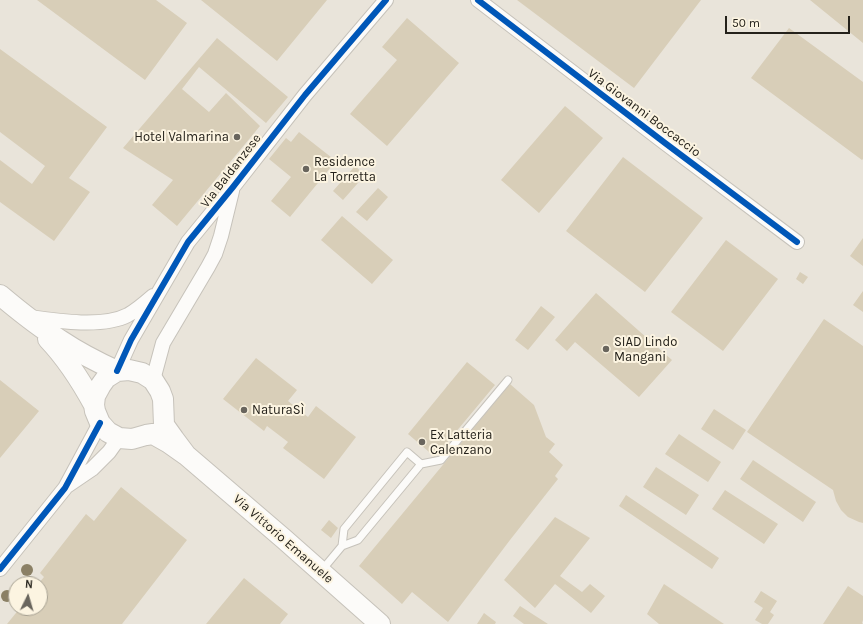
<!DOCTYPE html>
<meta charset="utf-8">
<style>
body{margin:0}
#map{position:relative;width:863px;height:624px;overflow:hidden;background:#e9e4da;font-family:Karla,sans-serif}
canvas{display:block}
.north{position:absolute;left:8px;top:576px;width:40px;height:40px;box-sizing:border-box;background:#fcf4e1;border:1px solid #a6a091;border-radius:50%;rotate:5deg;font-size:11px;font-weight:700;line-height:16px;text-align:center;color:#24211a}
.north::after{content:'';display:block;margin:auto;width:14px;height:18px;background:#69655d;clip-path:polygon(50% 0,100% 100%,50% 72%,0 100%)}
.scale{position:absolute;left:725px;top:16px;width:125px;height:18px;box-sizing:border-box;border:2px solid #24211a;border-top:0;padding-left:5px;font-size:12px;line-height:14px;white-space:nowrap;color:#24211a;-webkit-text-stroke:3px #fcf4e1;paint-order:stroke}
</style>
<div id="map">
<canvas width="863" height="624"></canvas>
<div class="north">N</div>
<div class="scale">50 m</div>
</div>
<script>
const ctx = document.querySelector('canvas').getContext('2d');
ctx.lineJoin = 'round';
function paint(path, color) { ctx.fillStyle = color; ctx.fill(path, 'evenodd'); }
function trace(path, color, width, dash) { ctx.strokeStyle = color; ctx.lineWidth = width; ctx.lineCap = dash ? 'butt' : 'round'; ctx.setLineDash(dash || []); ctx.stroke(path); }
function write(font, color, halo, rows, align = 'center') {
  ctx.font = font + ' Karla,sans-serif'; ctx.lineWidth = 4; ctx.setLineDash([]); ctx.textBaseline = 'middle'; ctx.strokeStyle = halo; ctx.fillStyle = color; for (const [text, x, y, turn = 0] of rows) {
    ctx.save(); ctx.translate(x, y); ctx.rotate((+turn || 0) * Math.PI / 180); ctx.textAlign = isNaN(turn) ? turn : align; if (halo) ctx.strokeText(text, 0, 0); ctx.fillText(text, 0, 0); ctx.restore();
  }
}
const building = new Path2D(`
 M37 0H156L187 23 145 80Z
 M201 0H327L277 61Z
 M517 0H701L634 88Z
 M810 0H863V43Z
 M407 18 459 63 387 146 350 114 397 60 382 47Z
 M789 28 863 82V159L862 160 751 78Z
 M217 38 288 97 266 123 199 67 182 89 209 112 226 93 260 126 177 226 152 205 173 180 123 148Z
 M0 49 107 127 69 178 90 192 54 241 0 202V160L32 184 45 166 0 132Z
 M565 106 603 138 539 213 501 180Z
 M299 132 336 161 290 217 271 201 291 177 269 159 286 138 291 142Z
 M623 157 703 218 645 292 566 231Z
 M355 166 365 175 343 200 333 191Z
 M378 188 388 197 367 221 356 212Z
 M342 216 393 260 372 284 321 240Z
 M863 238V266L850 256Z
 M726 240 778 279 723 351 671 312Z
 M800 272 808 277 803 284 796 279Z
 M863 291V312L853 305Z
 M596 293 672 360 639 397 575 342 567 351 555 340Z
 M541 306 555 317 528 350 515 340Z
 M824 319 863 346V523L859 522 848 517 841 510 836 501 833 490 747 432Z
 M256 358 297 390 288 401 308 417 316 406 356 437 324 479 283 448 288 442 267 426 264 431 223 399Z
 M467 362 495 385 435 457 408 434Z
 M0 380 39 411 0 458Z
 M510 384 534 405 546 437 555 444 549 452 563 465 555 476 558 479 510 540 448 622 412 592 402 604 359 566Z
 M714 409 746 430 733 450 701 429Z
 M679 434 721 462 708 482 665 454Z
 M753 460 816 502 803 522 740 479Z
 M656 467 699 495 686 515 643 487Z
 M121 487 187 540 122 624H7L20 608H40V584H38L44 577 40 573 86 514 94 521Z
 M725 490 778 524 764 544 712 509Z
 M626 495 719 558 712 569 619 506Z
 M555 517 590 538 560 576 582 592 590 584 605 596 591 613 555 584 535 608 504 580Z
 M329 520 338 528 331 538 321 530Z
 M244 578 288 614 280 624H206Z
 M664 584 724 624H659L647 614Z
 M848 586 863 596V620L862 623 863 624H823Z
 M761 591 777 601 770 612 774 615 768 624H762L755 620 763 608 754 602Z
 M520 606 548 624H524L513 616Z
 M484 613 496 622 495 624H477Z`);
const lane = new Path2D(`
 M342 546 344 529 407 452 421 464
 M322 570 342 546 358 540 421 464 441 460 508 380`);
const street = new Path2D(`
 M478 0 665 143 797 242
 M29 317C57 321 103 328 128 315 137 310 145 303 153 296
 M117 371 131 340 188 242 233 187 305 95 386 0
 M153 380 163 343 208 267 215 254 221 236 232 191
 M67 486 92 469 109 452 119 438
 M0 569 65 488 100 423`);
const secondary = new Path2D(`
 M0 295C19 311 39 327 60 340 78 352 97 362 117 371
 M48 339C67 359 81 381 94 405
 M186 455 174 439 164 425 163 399 160 391 153 380 142 373 129 370 117 371 106 378 101 385 95 396 94 405 95 411 100 423 108 432 119 438 132 439 146 435 153 434 169 443 186 455 284 539 380 624`);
const cycleway = new Path2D(`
 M478 0 665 143 797 242
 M117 371 131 340 188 242 233 187 305 95 386 0
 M0 569 65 488 100 423`);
const trees = [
 [27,570],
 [7,596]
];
const markers = [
 [237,137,4,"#69655d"],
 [306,169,4,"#69655d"],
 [606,349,4,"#69655d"],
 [244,410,4,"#69655d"],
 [422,442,4,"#69655d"]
];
const streetNames = [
 ["Via Giovanni Boccaccio",644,113,37],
 ["Via Baldanzese",231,171,-52],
 ["Via Vittorio Emanuele",283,539,41]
];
const poiNames = [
 ["Hotel Valmarina",229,137,"right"],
 ["Residence",314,162],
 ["La Torretta",314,177],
 ["SIAD Lindo",614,342],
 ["Mangani",614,357],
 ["NaturaSì",252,410],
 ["Ex Latteria",430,435],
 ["Calenzano",430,450]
];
paint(building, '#d8ceb8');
trace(lane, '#c6c2ba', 9);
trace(street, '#c6c2ba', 16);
trace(secondary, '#c6c2ba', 22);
trace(lane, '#fcfbf9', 7);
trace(street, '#fcfbf9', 14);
trace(secondary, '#fcfbf9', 20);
trace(cycleway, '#0057b8', 6);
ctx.fillStyle = '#8b8065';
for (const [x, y] of trees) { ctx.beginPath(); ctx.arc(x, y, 6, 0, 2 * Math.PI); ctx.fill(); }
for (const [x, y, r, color] of markers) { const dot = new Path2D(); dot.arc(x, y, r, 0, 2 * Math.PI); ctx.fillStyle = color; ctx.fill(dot); trace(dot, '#fcf4e1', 1.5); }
write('13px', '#24211a', '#fcf4e1', streetNames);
write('13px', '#24211a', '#fcf4e1', poiNames, 'left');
</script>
